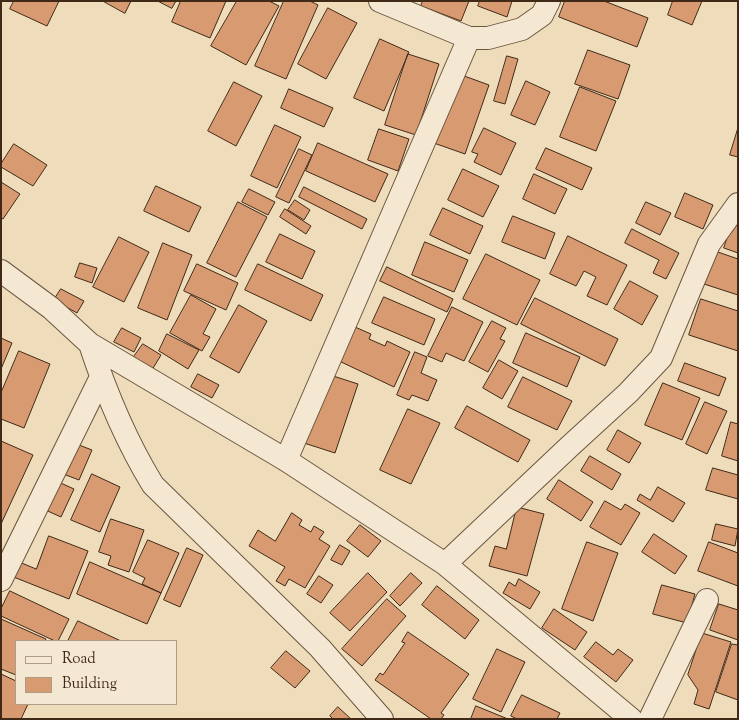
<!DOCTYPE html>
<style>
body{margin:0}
#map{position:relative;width:739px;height:720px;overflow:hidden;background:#eedcbb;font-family:"Sorts Mill Goudy",serif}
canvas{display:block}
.frame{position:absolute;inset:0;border:2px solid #412917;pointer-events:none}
.legend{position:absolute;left:15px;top:640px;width:162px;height:65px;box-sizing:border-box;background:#f4e8d3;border:1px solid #ac9c88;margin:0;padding:6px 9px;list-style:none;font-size:15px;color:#412917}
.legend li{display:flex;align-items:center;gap:10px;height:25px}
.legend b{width:25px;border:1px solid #ac9c88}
</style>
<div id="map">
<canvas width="739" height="720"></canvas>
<div class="frame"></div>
<ul class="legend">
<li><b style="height:6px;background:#f4e8d3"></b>Road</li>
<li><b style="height:14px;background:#d89b71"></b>Building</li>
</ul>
</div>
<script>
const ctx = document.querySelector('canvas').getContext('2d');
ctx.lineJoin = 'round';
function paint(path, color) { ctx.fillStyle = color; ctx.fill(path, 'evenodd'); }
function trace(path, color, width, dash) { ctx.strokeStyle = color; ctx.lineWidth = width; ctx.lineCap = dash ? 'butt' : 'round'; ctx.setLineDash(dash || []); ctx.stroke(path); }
const building = new Path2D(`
 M14 1H59L47 26 10 9Z
 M103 1H131L125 13Z
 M158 1H176L172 8Z
 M181 1H226L210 38 172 22Z
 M237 1H269L279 6 246 65 211 46Z
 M284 1H310L318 5 286 79 255 66Z
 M423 1H469L461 21 421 6Z
 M480 1H512L507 17 478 6Z
 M565 1H604L648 18 637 47 559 17Z
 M673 1H702L692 25 668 15Z
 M328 8 357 23 326 79 298 64Z
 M380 39 409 52 384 111 354 98Z
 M588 50 630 65 618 99 575 84Z
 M408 54 439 64 416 135 385 125Z
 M507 56 518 59 505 104 494 101Z
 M456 73 489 85 465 154 431 142Z
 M526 81 550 92 535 125 511 115Z
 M234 82 262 96 236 146 208 131Z
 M580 87 616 101 596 151 560 137Z
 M289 89 333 108 324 127 281 108Z
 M275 125 301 137 277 188 251 176Z
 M484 128 516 143 501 175 474 162 478 154 472 152Z
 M738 128V157L730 155Z
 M379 129 409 139 398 171 368 160Z
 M318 143 388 174 375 202 306 171Z
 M14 144 47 165 33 186 1 167V164Z
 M546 148 592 168 582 190 536 169Z
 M299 149 312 155 289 203 276 197Z
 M463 169 499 186 483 217 448 200Z
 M534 174 567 189 555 214 523 199Z
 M1 182 20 194 3 219 1 218Z
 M156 186 201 207 189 232 144 211Z
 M304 187 367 219 362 229 299 197Z
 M249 189 275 202 268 215 242 202Z
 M685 193 713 205 703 229 675 217Z
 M295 200 310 210 304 220 288 210Z
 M238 202 267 217 236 277 207 263Z
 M646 202 671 213 660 235 636 223Z
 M443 208 483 226 470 254 430 235Z
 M285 209 311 226 306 234 280 217Z
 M513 216 555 233 545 259 502 242Z
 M735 217 738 218V253L724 248Z
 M632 229 679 253 666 279 653 273 659 260 625 243Z
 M280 234 315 251 302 279 266 262Z
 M568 236 627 265 607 305 587 296 596 277 584 271 576 286 550 274Z
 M119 237 149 252 124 302 93 287Z
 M425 242 468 260 454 292 412 275Z
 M163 243 192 255 167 320 138 308Z
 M715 251 738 259V295L704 284Z
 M486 254 540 280 517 325 463 299Z
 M80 263 97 268 92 283 75 277Z
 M197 264 238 283 226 310 184 291Z
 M258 264 323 295 311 321 245 290Z
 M387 267 453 299 447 312 380 281Z
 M630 281 658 296 642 325 614 309Z
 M61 289 84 301 77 313 54 300Z
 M191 295 216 309 203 334 210 337 202 351 170 333Z
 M384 297 435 319 424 345 372 323Z
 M535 298 618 339 605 366 521 324Z
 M701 299 738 311V351L689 335Z
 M239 305 267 321 239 373 210 357Z
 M452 307 483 322 464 361 446 353 442 362 428 356Z
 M492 321 506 328 500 339 505 341 488 372 469 362Z
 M348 324 371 334 369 339 385 346 387 341 410 352 394 387 337 360Z
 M122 328 141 338 134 352 114 342Z
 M526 333 580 357 567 387 513 363Z
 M167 334 199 350 188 369 159 351Z
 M1 338 12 343 1 369Z
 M143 344 161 355 152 370 133 358Z
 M19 351 50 364 24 428 1 419V393Z
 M415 352 427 357 421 373 437 380 428 401 412 395 409 400 397 395Z
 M499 360 518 371 502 399 483 388Z
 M685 363 726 378 719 396 678 381Z
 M198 374 219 385 212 398 191 387Z
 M327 374 358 384 335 453 304 443Z
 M523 377 572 401 557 430 508 407Z
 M663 383 700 398 682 440 645 425Z
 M705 402 727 411 707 454 686 444Z
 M467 406 530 440 518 462 455 428Z
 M408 409 440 423 411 484 380 470Z
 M731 422 738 424V461L722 456Z
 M618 430 641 443 629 463 607 450Z
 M1 441 33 455 1 524Z
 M71 442 92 450 79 480 58 472Z
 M590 456 621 474 612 490 581 471Z
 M713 468 738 475V499L706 490Z
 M92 474 120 487 100 532 71 520Z
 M54 480 74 489 61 517 41 508Z
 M559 480 593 502 581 521 547 499Z
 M658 487 685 503 673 522 637 500 640 494 650 500Z
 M605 501 621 510 625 504 640 513 621 545 590 527Z
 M517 507 544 514 527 576 489 566 495 546 506 549Z
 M292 513 302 520 299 525 311 532 314 526 324 532 319 539 330 546 305 588 289 579 285 586 276 581 285 567 249 546 258 530 275 541Z
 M111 519 144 530 129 572 108 565 111 556 99 552Z
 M716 524 738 529 735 546 712 540Z
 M360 525 381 541 368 557 347 541Z
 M654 534 687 556 675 574 642 552Z
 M49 536 88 551 69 599 11 576 17 561 36 569Z
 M148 540 179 553 161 593 142 584 145 578 133 572Z
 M587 542 618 553 593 621 562 609Z
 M709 542 738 553V586L698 571Z
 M340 545 350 551 342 565 331 560Z
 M187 548 203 555 180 607 164 600Z
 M90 562 161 593 147 624 77 594Z
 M368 573 387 592 350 631 330 613Z
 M411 573 422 583 400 606 390 596Z
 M319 576 333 585 321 603 307 594Z
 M519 579 540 592 530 609 503 593 509 582 515 586Z
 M662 585 695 594 687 623 653 614Z
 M437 586 479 620 465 639 422 605Z
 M10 591 69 619 58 641H55L1 616V609Z
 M387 599 406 616 362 666 342 649Z
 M719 604 738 610V640L710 630Z
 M554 609 587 632 575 650 542 628Z
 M1 619 46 639 45 641H16V675L1 669Z
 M78 621 121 641H68Z
 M408 632 469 674 441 713 444 715 441 719H431L375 680 380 673 383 675 405 643 402 642Z
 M702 633 731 642 709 709 694 704 698 690 688 675Z
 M596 642 613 655 618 649 633 660 616 682 584 657Z
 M732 644 738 645V700L716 692Z
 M497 649 525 662 501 712 473 699Z
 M286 651 310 671 295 688 271 668Z
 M1 674 16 681V704H28L21 719H1Z
 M522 695 560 713 557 719H517L511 716Z
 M476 706 508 719H471Z
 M338 707 351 719H333L330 716Z`);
const minor = new Path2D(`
 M380 1 469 38H488L522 29 542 15 549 1
 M1 271 51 308 90 344 286 460 445 564 631 719
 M90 344C106 393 126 441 153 485L320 648 382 719
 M286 460 469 38
 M445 564 570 446 628 393 661 358 709 244 738 204
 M1 580 101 377
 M650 719 707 600`);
paint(building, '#d89b71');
trace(building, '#412917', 1);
trace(minor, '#6c5640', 24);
trace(minor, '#f4e8d3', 22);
</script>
